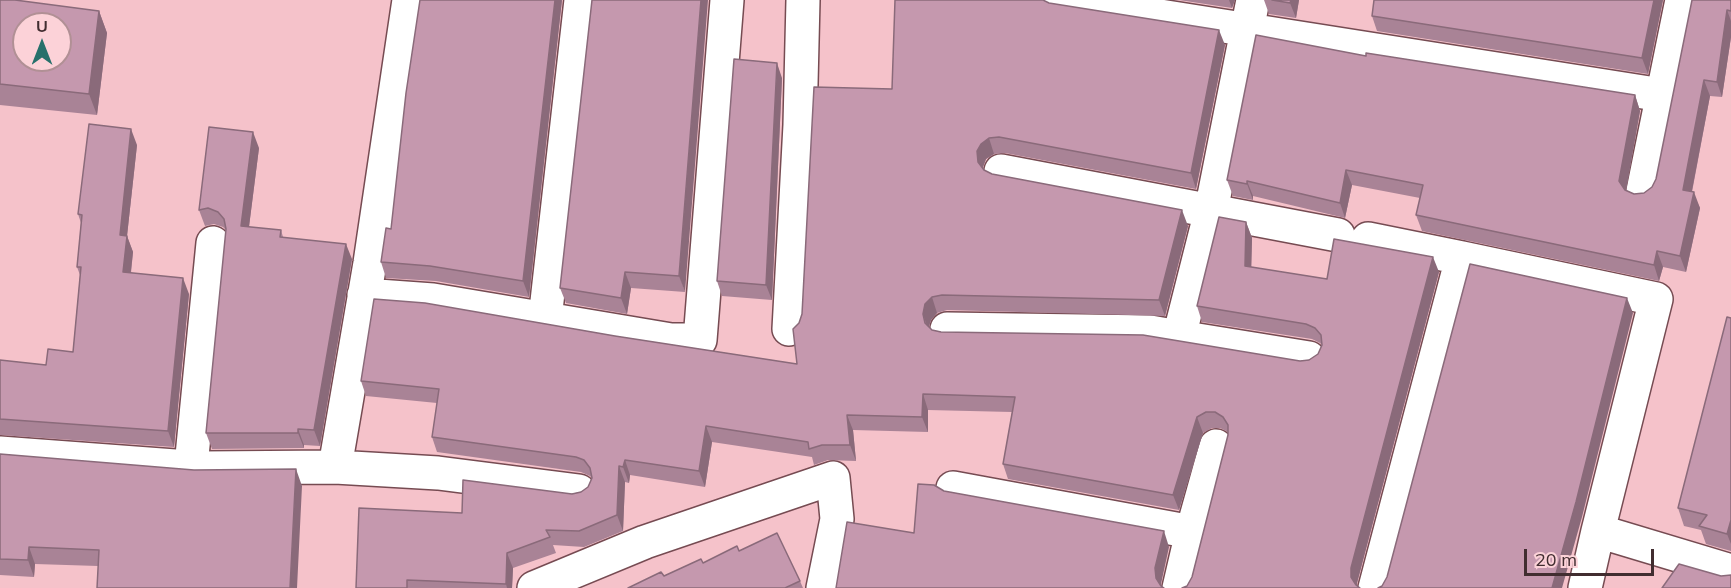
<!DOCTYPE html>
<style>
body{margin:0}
#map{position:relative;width:1731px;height:588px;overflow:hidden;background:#f5c2ca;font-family:Mulish,sans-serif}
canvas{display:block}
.north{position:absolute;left:12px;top:12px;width:60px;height:60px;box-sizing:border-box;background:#fcd2d8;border:2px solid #b19095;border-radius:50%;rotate:0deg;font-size:16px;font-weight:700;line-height:24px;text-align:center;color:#412d30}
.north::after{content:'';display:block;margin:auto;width:21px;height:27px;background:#27706b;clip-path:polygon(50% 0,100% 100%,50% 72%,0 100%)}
.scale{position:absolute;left:1524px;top:549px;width:130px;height:27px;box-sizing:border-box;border:3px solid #412d30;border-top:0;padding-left:8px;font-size:18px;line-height:21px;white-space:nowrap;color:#412d30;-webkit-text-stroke:4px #fcd2d8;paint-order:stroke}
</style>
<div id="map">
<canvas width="1731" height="588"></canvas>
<div class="north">U</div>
<div class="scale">20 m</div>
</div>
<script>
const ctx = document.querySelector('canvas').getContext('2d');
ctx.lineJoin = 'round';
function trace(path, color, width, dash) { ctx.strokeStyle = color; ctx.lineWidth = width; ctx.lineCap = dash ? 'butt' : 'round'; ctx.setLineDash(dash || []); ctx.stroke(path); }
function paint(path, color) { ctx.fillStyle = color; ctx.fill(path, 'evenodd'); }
const minor = new Path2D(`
 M1058 0 1662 95
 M1001 171 1338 235
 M1643 191 1682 0
 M1368 239 1462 258
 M364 295 433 300 671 340H700L727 0
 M545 319 581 0
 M789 329 800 125 803 0
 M947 329 1150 332 1179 337 1211 211 1253 0
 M1179 337 1309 358
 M0 453 202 468 335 467 438 473 579 491
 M191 466 213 243
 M335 467 370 263 409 0
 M953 488 1192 532
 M534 588 645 542 833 478 837 519 823 588
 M1179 588 1192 532 1216 446
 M1375 588 1462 258 1656 299 1598 531
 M1585 588 1598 531 1731 571`);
const wall = new Path2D(`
 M0 0 99 11 107 33 97 115 0 105Z
 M562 0 529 297 436 281 386 278 381 262 391 229Z
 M592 0 685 292 631 288 627 314 566 303 560 288Z
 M1179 0H1235L1232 8Z
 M1264 0H1299L1296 18 1269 14Z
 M1663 0 1648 74 1377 31 1372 16Z
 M1731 0V37L1722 97 1710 96 1692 192 1700 208 1686 272 1663 267 1659 281 1422 231 1416 215 1420 198 1352 185 1345 218 1253 196V200L1233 196 1227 180 1366 56 1635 95 1640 111 1626 190 1634 194 1644 193 1652 187 1656 179Z
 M1049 3 1225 45 1196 189 1005 153 994 154 986 159 983 167 984 170 992 174 1188 226 1165 316 947 310 937 313 931 320 929 327 932 330 941 332 1300 361 1309 360 1318 354 1322 345 1320 343 1312 339 1202 322 1197 306 1246 222 1252 238 1251 267 1327 279 1439 272 1357 583 1187 586 1192 577 1228 435V432L1220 428H1212L1203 433 1179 510 1008 479 1003 464 1012 412 928 410V432L853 430 856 461 828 460 814 465 812 457 712 442 705 487 630 475 629 483 625 482 623 531 584 547 553 545 556 553 513 568 512 588H356L462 513 581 492 588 487 592 478 590 476 581 472 437 452 432 437 437 403 366 396 361 381 615 336 797 364 799 323 892 89Z
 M782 78 772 300 722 296 717 281Z
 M137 145 127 236 133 252 131 273 189 294 174 447 0 435V360L46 365 73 352 80 275 77 267 81 223 78 214Z
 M259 148 249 227 281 230 283 237 352 259 320 446 304 445V448L212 449 206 433 226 230 223 227 214 224 205 226 199 210Z
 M1731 318V551L1706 544 1701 530 1684 526 1678 508Z
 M0 454 302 486 98 566 35 564 34 577 0 575Z
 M703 563 800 581 803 588H628Z`);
const shadedWall = new Path2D(`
 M555 0H562L529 297 523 281Z
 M701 0H708L685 292 679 276Z
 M1229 0H1235L1232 8Z
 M1291 0H1299L1296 18 1290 3Z
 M1654 0H1663L1648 74 1642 58Z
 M1727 10 1731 21V37L1722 97 1717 82Z
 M99 11 107 33 97 115 89 94Z
 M1219 30 1225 45 1196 189 1191 173Z
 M777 63 782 78 772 300 766 285Z
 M1704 80 1710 96 1689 206 1683 190Z
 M1635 95 1640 111 1625 196 1619 181Z
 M131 129 137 145 127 236 133 252 129 288 123 272 120 235Z
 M253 132 259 148 247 242 241 226Z
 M989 138 994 154 986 159 983 167 984 178 978 162 977 151 981 144Z
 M1346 170 1352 185 1345 218 1340 203Z
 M1247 181 1253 196V200L1247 184Z
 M1694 192 1700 208 1686 272 1680 256Z
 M1182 210 1188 226 1165 316 1159 300Z
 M1246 222 1252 238 1251 281 1245 266Z
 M346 244 352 259 320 446 314 430Z
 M1657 251 1663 267 1659 281 1654 265Z
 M1433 257 1439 272 1357 583V588L1351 577V568Z
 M625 272 631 288 627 314 621 298Z
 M183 278 189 294 174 447 168 431Z
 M932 297 937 313 931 320 928 329 923 314 925 304Z
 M1627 298 1633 313 1582 517 1562 588H1552Z
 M923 394 928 410V432L922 417Z
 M847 415 853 430 856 461 850 445Z
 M1197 417 1203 433 1179 510 1173 495Z
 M706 426 712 442 705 487 699 471Z
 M298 429 304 445V448L298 433Z
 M625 460 630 475 629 483 623 467Z
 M619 466 625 482 623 531 617 515Z
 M296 469 302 486 297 588H290Z
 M1731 520V544L1727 534Z
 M1164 531 1169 547 1161 584V588L1156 578 1155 568Z
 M29 547 35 564 34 577 28 560Z
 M507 553 513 568 512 588H507L506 584Z`);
const building = new Path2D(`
 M0 0H15L99 11 89 94 0 84ZM24 24H60V60H24Z
 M420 0H555L523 281 430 266 381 262 386 228 391 229 406 93Z
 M592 0H701L679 276 625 272 621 298 560 288Z
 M895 0H1043L1049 3 1219 30 1191 173 999 137 989 138 981 144 977 151 978 162 984 170 992 174 1182 210 1159 300 942 295 932 297 925 304 923 314 925 323 932 330 941 332 1143 335 1300 361 1309 360 1318 354 1322 345 1321 335 1315 328 1306 324 1197 306 1219 217 1246 222 1245 266 1327 279 1334 239 1433 257 1351 568V577L1356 585 1360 588H1182L1187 586 1192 577 1228 435V425L1223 417 1215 412H1206L1197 417 1173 495 1003 464 1015 397 923 394 922 417 847 415 850 445H822L809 449 808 442 706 426 699 471 625 460 623 467 619 466 617 515 579 531 546 530 550 537 507 553 506 584 407 580V588H356L359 508 462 513 463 480 572 494 581 492 588 487 592 478 590 468 584 460 576 457 432 437 439 389 361 381 374 299 425 303 615 336 797 364 793 329 799 323 802 314 814 87 892 89Z
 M1272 0H1291L1290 3Z
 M1374 0H1654L1642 58 1372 16Z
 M1692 0H1731V11L1727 10 1717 82 1704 80 1683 190 1694 192 1680 256 1657 251 1654 265 1416 215 1423 185 1346 170 1340 203 1247 181V184L1227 180 1256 35 1366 56V53L1635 95 1619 181 1625 190 1634 194 1644 193 1652 187 1656 179Z
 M734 59 777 63 766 285 717 281Z
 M89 124 131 129 120 235 127 236 123 272 183 278 168 431 0 419V360L46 365 48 349 73 352 81 267H77L82 215 78 214Z
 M209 127 253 132 241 226 281 230 280 237 346 244 314 430 298 429V433H206L226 229 224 219 218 212 208 208 199 210Z
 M1470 264 1627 298 1576 502 1552 588H1378L1382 586 1387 577Z
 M1727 317 1731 318V520L1727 534 1699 526 1707 515 1678 508Z
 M0 454 194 470 296 469 290 588H97L99 550 29 547 28 560 0 559Z
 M918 484 934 485 944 491 1164 531 1155 568 1156 578 1161 586 1164 588H836L847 522 914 533Z
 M777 533 800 581 785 588H628L661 572 664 576 701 559 703 563 737 546 739 551Z
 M1679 564 1721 576 1731 575V588H1662Z`);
trace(minor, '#764b52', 36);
trace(minor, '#fff', 33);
paint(wall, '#a98396');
paint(shadedWall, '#8a6a7a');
paint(building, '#c598ae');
trace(building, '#8a6a7a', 1.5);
</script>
